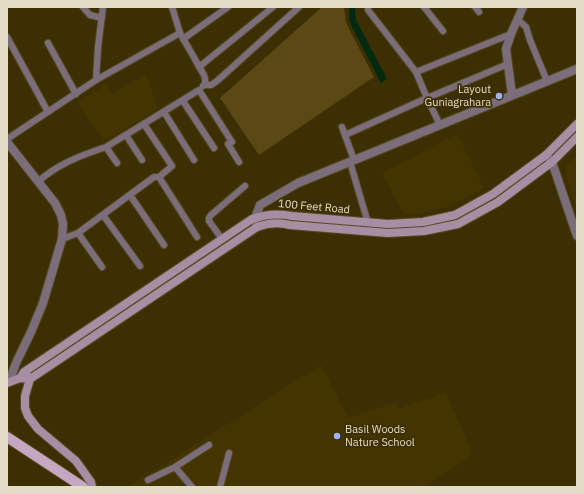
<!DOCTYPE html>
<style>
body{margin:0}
#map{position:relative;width:584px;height:494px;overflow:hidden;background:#3d2f04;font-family:"IBM Plex Sans",sans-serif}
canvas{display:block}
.frame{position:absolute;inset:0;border:8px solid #e4dcc7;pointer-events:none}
</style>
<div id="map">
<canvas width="584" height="494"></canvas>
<div class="frame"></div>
</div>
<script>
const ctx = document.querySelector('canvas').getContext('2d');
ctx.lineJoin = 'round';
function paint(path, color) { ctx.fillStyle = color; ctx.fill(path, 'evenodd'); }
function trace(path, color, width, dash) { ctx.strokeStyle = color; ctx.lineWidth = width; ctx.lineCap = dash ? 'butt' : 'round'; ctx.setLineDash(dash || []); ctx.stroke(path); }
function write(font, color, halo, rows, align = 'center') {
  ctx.font = font + ' "IBM Plex Sans",sans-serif'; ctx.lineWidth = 3.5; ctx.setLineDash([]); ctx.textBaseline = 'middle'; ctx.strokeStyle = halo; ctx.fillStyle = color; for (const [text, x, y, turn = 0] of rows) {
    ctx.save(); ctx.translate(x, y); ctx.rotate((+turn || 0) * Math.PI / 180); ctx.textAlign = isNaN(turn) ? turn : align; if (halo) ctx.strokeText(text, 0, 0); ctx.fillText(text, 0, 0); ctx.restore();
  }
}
const built = new Path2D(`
 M146 74 158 109 105 141 77 103 106 84 112 94Z
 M457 134 484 188 451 206 423 213 403 214 382 173Z
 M577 155V212L565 171 568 163Z
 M321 365 348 418 396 402 398 409 446 392 473 455 424 487H128Z`);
const green = new Path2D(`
 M322 7H344L346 23 374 77 259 155 220 98Z`);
const water = new Path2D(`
 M349 7H355L356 20 387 79 381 83 349 21Z`);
const minor = new Path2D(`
 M83 7 90 15 102 18
 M172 7 180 33 204 75C205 79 207 83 203 86
 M368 7V10L416 72 427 98 440 125
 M424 7 443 31
 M475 7 479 12
 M517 19 526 27 530 40 547 81
 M7 37 48 112
 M183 39 228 7
 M48 43 76 94
 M199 67 273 7
 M416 72 511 34
 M96 80 98 47 103 7
 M205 85H211L217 81 299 7
 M183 101 214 148
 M164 112 194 160
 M144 124 172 166 159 177
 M342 127 354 160
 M126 135 142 160
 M345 135 427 98 508 64
 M7 139 96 80 180 33
 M106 147 117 163
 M350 162 368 223
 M38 182C57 164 82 155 106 147L199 90 232 142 228 144 239 162
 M130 195 164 245
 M103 215 140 266
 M78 233 102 267
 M62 239 78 233 154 177H159L197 237
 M222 239 209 221V218L211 215 245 186
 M148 480 175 467
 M192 487 175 467 209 445
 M220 487 229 453`);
const tertiary = new Path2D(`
 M512 95 506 49 511 34 523 7
 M7 142 55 203 61 215 63 224 62 239 43 303 31 332 16 363 9 382
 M546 155 552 162 577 236
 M257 227 255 218 260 205 298 183 577 69`);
const secondary = new Path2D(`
 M27 375 30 379 25 396V408L28 416 38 429 76 461 91 482 92 487
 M20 378 24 372 252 219C266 214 278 213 292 216L388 224 423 222 455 215 493 194 546 155 577 124
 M7 383 20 378 30 379 257 227C268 223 278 222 290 225L388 233 424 231 458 224 498 202 552 162 577 137`);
const primary = new Path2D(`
 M7 437 83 487`);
const markers = [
 [499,96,4,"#9db4fd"],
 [337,436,4,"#9db4fd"]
];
const poiNames = [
 ["Layout",491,90],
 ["Guniagrahara",491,103],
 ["Basil Woods",345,430,"left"],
 ["Nature School",345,443,"left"]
];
const streetNames = [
 ["100 Feet Road",314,207,5]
];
paint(built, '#443400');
paint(green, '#5a4914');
paint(water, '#022a10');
trace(minor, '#584b23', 8);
trace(tertiary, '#584b23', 10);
trace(secondary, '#584b23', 10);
trace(primary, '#584b23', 12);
trace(minor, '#7c6d7a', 6);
trace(tertiary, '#7c6d7a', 8);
trace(secondary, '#a68ea3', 8);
trace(primary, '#c6a7c2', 10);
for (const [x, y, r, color] of markers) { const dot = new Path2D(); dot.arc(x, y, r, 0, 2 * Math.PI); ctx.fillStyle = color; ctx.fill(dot); trace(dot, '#3d2f04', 1.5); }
write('11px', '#e4dcc7', '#3d2f04', poiNames, 'right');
write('11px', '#e4dcc7', '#3d2f04', streetNames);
</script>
